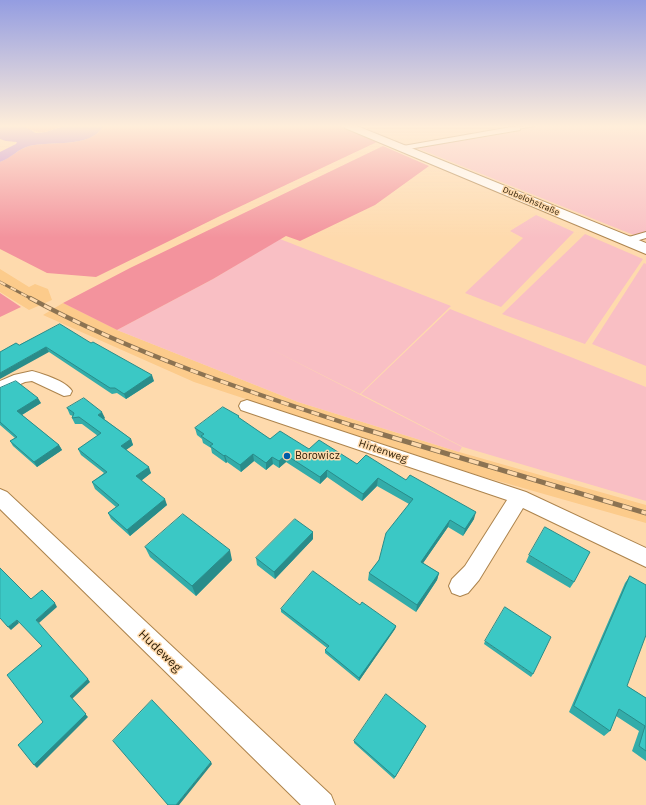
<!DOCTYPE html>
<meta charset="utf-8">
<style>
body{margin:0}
canvas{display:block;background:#fedaad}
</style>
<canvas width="646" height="805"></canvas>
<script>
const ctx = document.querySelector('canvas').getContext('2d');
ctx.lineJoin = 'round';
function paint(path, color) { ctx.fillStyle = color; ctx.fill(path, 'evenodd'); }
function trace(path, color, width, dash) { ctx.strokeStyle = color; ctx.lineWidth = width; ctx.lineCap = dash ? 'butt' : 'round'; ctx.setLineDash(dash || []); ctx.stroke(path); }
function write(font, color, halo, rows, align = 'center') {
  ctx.font = font + ' Karla,sans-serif'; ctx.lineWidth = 3; ctx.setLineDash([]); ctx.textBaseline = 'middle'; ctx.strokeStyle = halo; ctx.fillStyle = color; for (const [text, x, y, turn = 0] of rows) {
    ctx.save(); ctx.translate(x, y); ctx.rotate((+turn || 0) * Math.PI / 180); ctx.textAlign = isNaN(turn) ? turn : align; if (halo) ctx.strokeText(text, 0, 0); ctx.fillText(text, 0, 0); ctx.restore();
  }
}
const built = new Path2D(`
 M0 269 29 287 35 284 48 289 52 300 29 310 0 292Z
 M63 303 117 330 298 402 459 452 646 505V523L477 475 194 382 43 315Z`);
const green = new Path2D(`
 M536 126H646V240L417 148 514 132 524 128Z
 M536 215 574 232 501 307 465 293 523 238 510 231Z
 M585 234 643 259 585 344 502 314Z
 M280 239 451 306 360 394 265 346 462 447 459 452 298 402 117 330 213 279Z
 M644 263 646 264V366L592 344Z
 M450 309 646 387V501L463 447 361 394Z`);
const forest = new Path2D(`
 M22 126H63C45 133 40 135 22 126Z
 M103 126H340L379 141 220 216 96 277 47 273 0 249V162C10 158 19 149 29 146 49 141 93 148 103 126Z
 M383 146 429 166 375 205 300 241 286 236 213 279 117 330 63 303 130 268Z
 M0 293 21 307 0 317Z`);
const water = new Path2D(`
 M0 126H23L36 133 46 132 63 126H103C93 148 49 141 29 146 18 149 11 158 0 162V152L16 144 17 142 6 141 0 139Z`);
const lane = new Path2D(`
 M527 126H535L517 129 515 128Z`);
const street = new Path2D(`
 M517 126H520V130L403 150 399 148 403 146Z
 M646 232V238L626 244 620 241 622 239Z
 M32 371C43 374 66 381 72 391L70 395 64 396 32 381 25 382 0 393V381L14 375Z
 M247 400 526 492 646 548V567L523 508 479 580 468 593 460 596 452 593 449 586 452 579 465 566 507 500 241 410 239 406 241 402Z
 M0 489 7 492 331 795 335 805H301L0 509Z`);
const secondary = new Path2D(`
 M344 126H357L646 243V254L345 128Z`);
const railFar2 = new Path2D(`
 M0 282 32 299`);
const railFar1 = new Path2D(`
 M30 298C133 354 246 391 357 427`);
const rail = new Path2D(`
 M354 426 646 513`);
const wall = new Path2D(`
 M91 343 154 381 126 399 117 393 112 394 49 352 19 345Z
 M0 388 41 403 22 415 59 445 62 450 37 467 13 446 10 441 15 438 0 425Z
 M67 408 105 418 104 419 131 439 133 445 126 450 151 473 141 481 167 505 130 536 111 519 108 513 116 507 95 489 92 482 104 473 81 455 78 449 98 436 82 424H75L72 418 73 416 70 415Z
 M240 419 270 439 309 449 406 480 474 519 463 536 448 527 423 563 439 573 437 580 416 612 368 580 369 573 379 560 409 504 377 486 362 501 327 477 320 484 286 462 279 468 273 464 266 470 254 461 241 472 227 462 226 463 212 453 211 448 203 443 202 439 197 435 195 428Z
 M313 539 275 579 257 565 256 558Z
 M145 547 232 560 196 596 150 557Z
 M529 555 574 582 570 588 526 562Z
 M630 576 627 686 646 698V761L632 751 639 731 616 716 610 731 604 736 569 712 625 583Z
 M360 605 396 626 395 629 359 681 325 653V650L327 648 281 612V609Z
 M485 641 533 674 531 677 484 644Z
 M426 726 394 779 354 743V741Z`);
const shadedWall = new Path2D(`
 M46 347 49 352 0 379V373Z
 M152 375 154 381 126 399 124 394Z
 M38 398 41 403 20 416 17 411Z
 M102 412 105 418 101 421 98 415Z
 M131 439 133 445 123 452 121 446Z
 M59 445 62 450 37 467 34 462Z
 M253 454 254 461 241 472 240 465Z
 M225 455 227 462 226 463 224 456Z
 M286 455V462L279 468V461Z
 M272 457 273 464 266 470V463Z
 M149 467 151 473 138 483 136 476Z
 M327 470V477L320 484V477Z
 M378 478 377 486 362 501 363 494Z
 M165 499 167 505 130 536 127 530Z
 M476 512 474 519 463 536 465 529Z
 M450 520 448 527 419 569 421 562Z
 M313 532V539L275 579 274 572Z
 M230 550 232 560 196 596 192 586Z
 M439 573 437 580 416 612 417 605Z
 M55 603 57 607 39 623 36 620Z
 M17 620 19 623 11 630 8 627Z
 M396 626 395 629 359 681V678Z
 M88 679 90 682 72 699 88 717 37 768 34 765 70 696Z
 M426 726 425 728 394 779 395 777Z
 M211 762 212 764 179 805H176Z`);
const building = new Path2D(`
 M60 324 91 343 93 342 152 375 124 394 115 388H110L46 347 0 373V352L16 343 19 345Z
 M16 381 38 398 17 411 59 445 34 462 10 441 17 437 0 422V388Z
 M84 398 102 412 98 415 131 439 121 446 149 467 136 476 165 499 127 530 108 513 119 505 92 482 107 472 78 449 101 433 79 417 72 418 74 413 67 408Z
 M223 407 239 416 238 417 270 439 280 431 309 449 319 440 357 464 366 455 406 480 410 475 476 512 465 529 450 520 421 562 439 573 417 605 369 573 379 560 386 533 413 499 378 478 363 494 327 470 320 477 286 455 279 461 272 457 266 463 253 454 240 465 225 455 224 456 210 446 213 444 201 436 204 434 195 428Z
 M183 514 230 550 192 586 145 547Z
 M295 519 313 532 274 572 256 558Z
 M545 527 590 552 574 582 529 555Z
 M0 568 31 599 42 590 55 603 36 620 88 679 70 696 86 714 34 765 18 745 43 722 7 675 42 646 17 620 8 627 0 618Z
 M313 571 360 605 362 602 396 626 359 678 325 650 329 646 281 609Z
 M630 576 646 585V635L627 686 646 698V751L639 746 645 726 619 709 610 731 574 706Z
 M505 607 551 637 533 674 485 641Z
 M386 694 426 726 395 777 354 741Z
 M152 700 211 762 176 805H168L113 741Z`);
const markers = [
 [287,456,4,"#005aa7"]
];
const farStreetnames = [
 ["Dubelohstraße",531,201,23]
];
const streetNames = [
 ["Hirtenweg",383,451,19]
];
const poiNames = [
 ["Borowicz",295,456]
];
const nearStreetnames = [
 ["Hudeweg",160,651,44]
];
paint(built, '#fccb8b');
paint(green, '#f9bfc4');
paint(forest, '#f3939d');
paint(water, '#b67ad6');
trace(lane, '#ad844d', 2);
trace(street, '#ad844d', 2);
trace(secondary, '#ad844d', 2);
paint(lane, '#fff');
paint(street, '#fff');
paint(secondary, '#fff');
trace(railFar2, '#8c7352', 3);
trace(railFar1, '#8c7352', 4.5);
trace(rail, '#8c7352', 5);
trace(railFar2, '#fedaad', 2, [6]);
trace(railFar1, '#fedaad', 3, [8]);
trace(rail, '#fedaad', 3.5, [10]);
paint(wall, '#33aca9');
paint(shadedWall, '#298c8a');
paint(building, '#3bc8c5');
trace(building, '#298c8a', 1);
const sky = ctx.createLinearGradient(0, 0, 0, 238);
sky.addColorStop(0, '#949de1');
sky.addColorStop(0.53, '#ffeeda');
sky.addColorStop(1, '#ffeeda00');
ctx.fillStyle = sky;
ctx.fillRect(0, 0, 646, 238);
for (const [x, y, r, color] of markers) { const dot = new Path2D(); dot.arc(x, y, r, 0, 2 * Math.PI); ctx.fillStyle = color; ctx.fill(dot); trace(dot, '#fedaad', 1.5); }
write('9px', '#2c1c05', '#fedaad', farStreetnames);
write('11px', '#2c1c05', '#fedaad', streetNames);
write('11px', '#2c1c05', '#fedaad', poiNames, 'left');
write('13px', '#2c1c05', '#fedaad', nearStreetnames);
</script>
